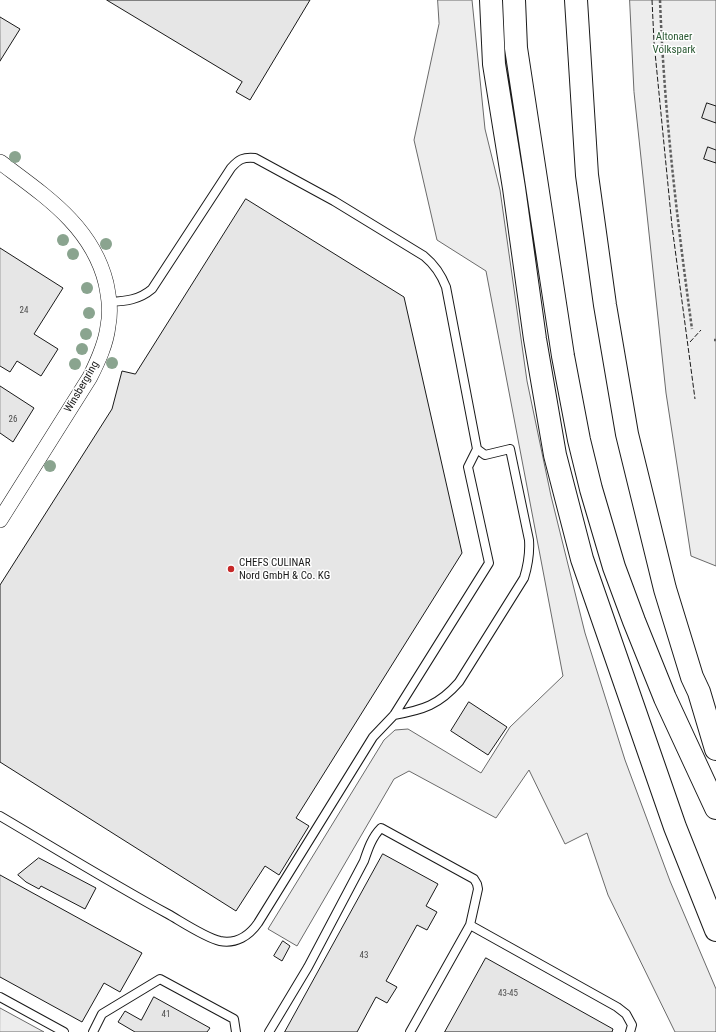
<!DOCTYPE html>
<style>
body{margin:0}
canvas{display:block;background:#fff}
</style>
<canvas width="716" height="1032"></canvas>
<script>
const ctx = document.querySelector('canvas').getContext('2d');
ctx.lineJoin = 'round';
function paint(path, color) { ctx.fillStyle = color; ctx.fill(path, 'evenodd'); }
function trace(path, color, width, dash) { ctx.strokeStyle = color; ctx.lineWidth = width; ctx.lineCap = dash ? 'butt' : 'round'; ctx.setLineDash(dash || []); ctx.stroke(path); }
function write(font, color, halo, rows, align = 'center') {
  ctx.font = font + ' "Roboto Condensed",sans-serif'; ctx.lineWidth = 3; ctx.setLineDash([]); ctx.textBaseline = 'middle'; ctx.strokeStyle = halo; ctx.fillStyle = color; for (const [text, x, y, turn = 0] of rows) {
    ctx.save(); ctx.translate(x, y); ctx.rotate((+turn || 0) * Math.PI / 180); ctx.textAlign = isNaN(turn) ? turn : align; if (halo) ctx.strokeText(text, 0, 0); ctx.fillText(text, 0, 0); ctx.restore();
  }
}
const built = new Path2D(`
 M438 0H472L485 129 500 190 527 381 551 496 585 633 625 760 670 881 716 989V1032H675L608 895 587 833 565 844 529 770 496 818 409 771 394 779 297 946 268 929 384 740 395 730 408 729 481 773 510 727 563 676 486 271 437 240 414 140 439 24Z
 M630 0H716V566L691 556 666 393 634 92Z
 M0 1008 44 1032H0Z`);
const building = new Path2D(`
 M107 0H310L250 100 236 92 242 82Z
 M0 17 20 29 0 61Z
 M707 103 716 106V123L702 118Z
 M708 147 716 150V163L704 159Z
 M246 199 404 297 462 553 296 818 309 826 279 875 265 866 236 911 0 762V585L112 409 122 371 135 374Z
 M0 248 63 288 34 334 58 349 41 376 17 361 10 372 0 366Z
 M0 386 34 408 13 442 0 433Z
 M469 702 507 727 488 755 451 731Z
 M383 854 438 884 426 906 437 912 427 930 417 925 386 981 397 987 387 1003 376 997 357 1032H285Z
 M39 858 96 888 85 909 41 886 39 889 26 882 18 875Z
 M0 875 142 953 120 992 104 983 82 1022 0 977Z
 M283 941 290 946 282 961 274 956Z
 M486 958 613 1029 612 1032H445Z
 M154 997 210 1028 207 1032H135L118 1022 125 1011 141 1020Z`);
const path = new Path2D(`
 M660 0C664 110 677 220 692 329
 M714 340H716`);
const service = new Path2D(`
 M394 715C423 710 439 705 459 682L524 578C528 565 530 554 529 540L510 449 485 455 477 449
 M0 816C56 849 111 883 168 914 182 922 206 938 220 941 236 944 249 936 258 923L373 737 394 715 489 563 468 467 477 449 446 287C441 274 435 265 424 256L334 201 255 158C243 157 239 159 231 168L152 289C139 300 126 301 110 302
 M470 925 617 1007 626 1014 632 1025 630 1032
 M0 997 64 1032
 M93 1032 102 1014 160 979 234 1019 236 1032
 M269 1032 308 967 364 861C368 849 372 837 381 828L474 879 477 884 478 889 470 925 410 1032`);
const minor = new Path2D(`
 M0 162C45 196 92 226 106 283 109 298 111 311 108 326 106 344 98 361 90 377L0 520`);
const motorway = new Path2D(`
 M491 0 494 64 514 188 535 339 555 455 582 559 675 827 716 930
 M514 0 516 48 563 356 579 440 591 489 614 567 634 621 665 698 716 808
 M576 0 587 175 605 305 627 434 665 589 692 677 699 692 716 749`);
const fence = new Path2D(`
 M652 0 654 42 672 226 695 399
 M690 342 701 330`);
const trees = [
 [15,157],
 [63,240],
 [106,244],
 [73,254],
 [87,288],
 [89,313],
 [86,334],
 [82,349],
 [112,363],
 [75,364],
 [50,466]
];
const markers = [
 [231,569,4,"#c62828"]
];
const numberNames = [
 ["24",24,311],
 ["26",13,420],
 ["43",364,956],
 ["43-45",508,994],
 ["41",166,1015]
];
const parkNames = [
 ["Altonaer",674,37],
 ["Volkspark",674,50]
];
const streetNames = [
 ["Winsbergring",82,387,-60]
];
const poiNames = [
 ["CHEFS CULINAR",239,563],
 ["Nord GmbH & Co. KG",239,576]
];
paint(built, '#ededed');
trace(built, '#6a6a6a', 1);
paint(building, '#e6e6e6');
trace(building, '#1a1a1a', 1);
trace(service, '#1a1a1a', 10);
trace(minor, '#1a1a1a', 16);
trace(motorway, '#1a1a1a', 24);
trace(path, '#5f5f5f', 2.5, [3, 2]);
trace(service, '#fff', 8);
trace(minor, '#fff', 15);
trace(motorway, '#fff', 22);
trace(fence, '#1a1a1a', 1, [5, 2]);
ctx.fillStyle = '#8aa48f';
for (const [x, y] of trees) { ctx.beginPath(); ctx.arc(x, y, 6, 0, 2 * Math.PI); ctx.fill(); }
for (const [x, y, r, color] of markers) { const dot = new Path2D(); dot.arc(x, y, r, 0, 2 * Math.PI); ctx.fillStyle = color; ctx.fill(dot); trace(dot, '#fff', 1.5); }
write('9px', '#4d4d4d', null, numberNames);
write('11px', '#2b5a34', '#fff', parkNames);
write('11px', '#1a1a1a', '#fff', streetNames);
write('11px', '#1a1a1a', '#fff', poiNames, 'left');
</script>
